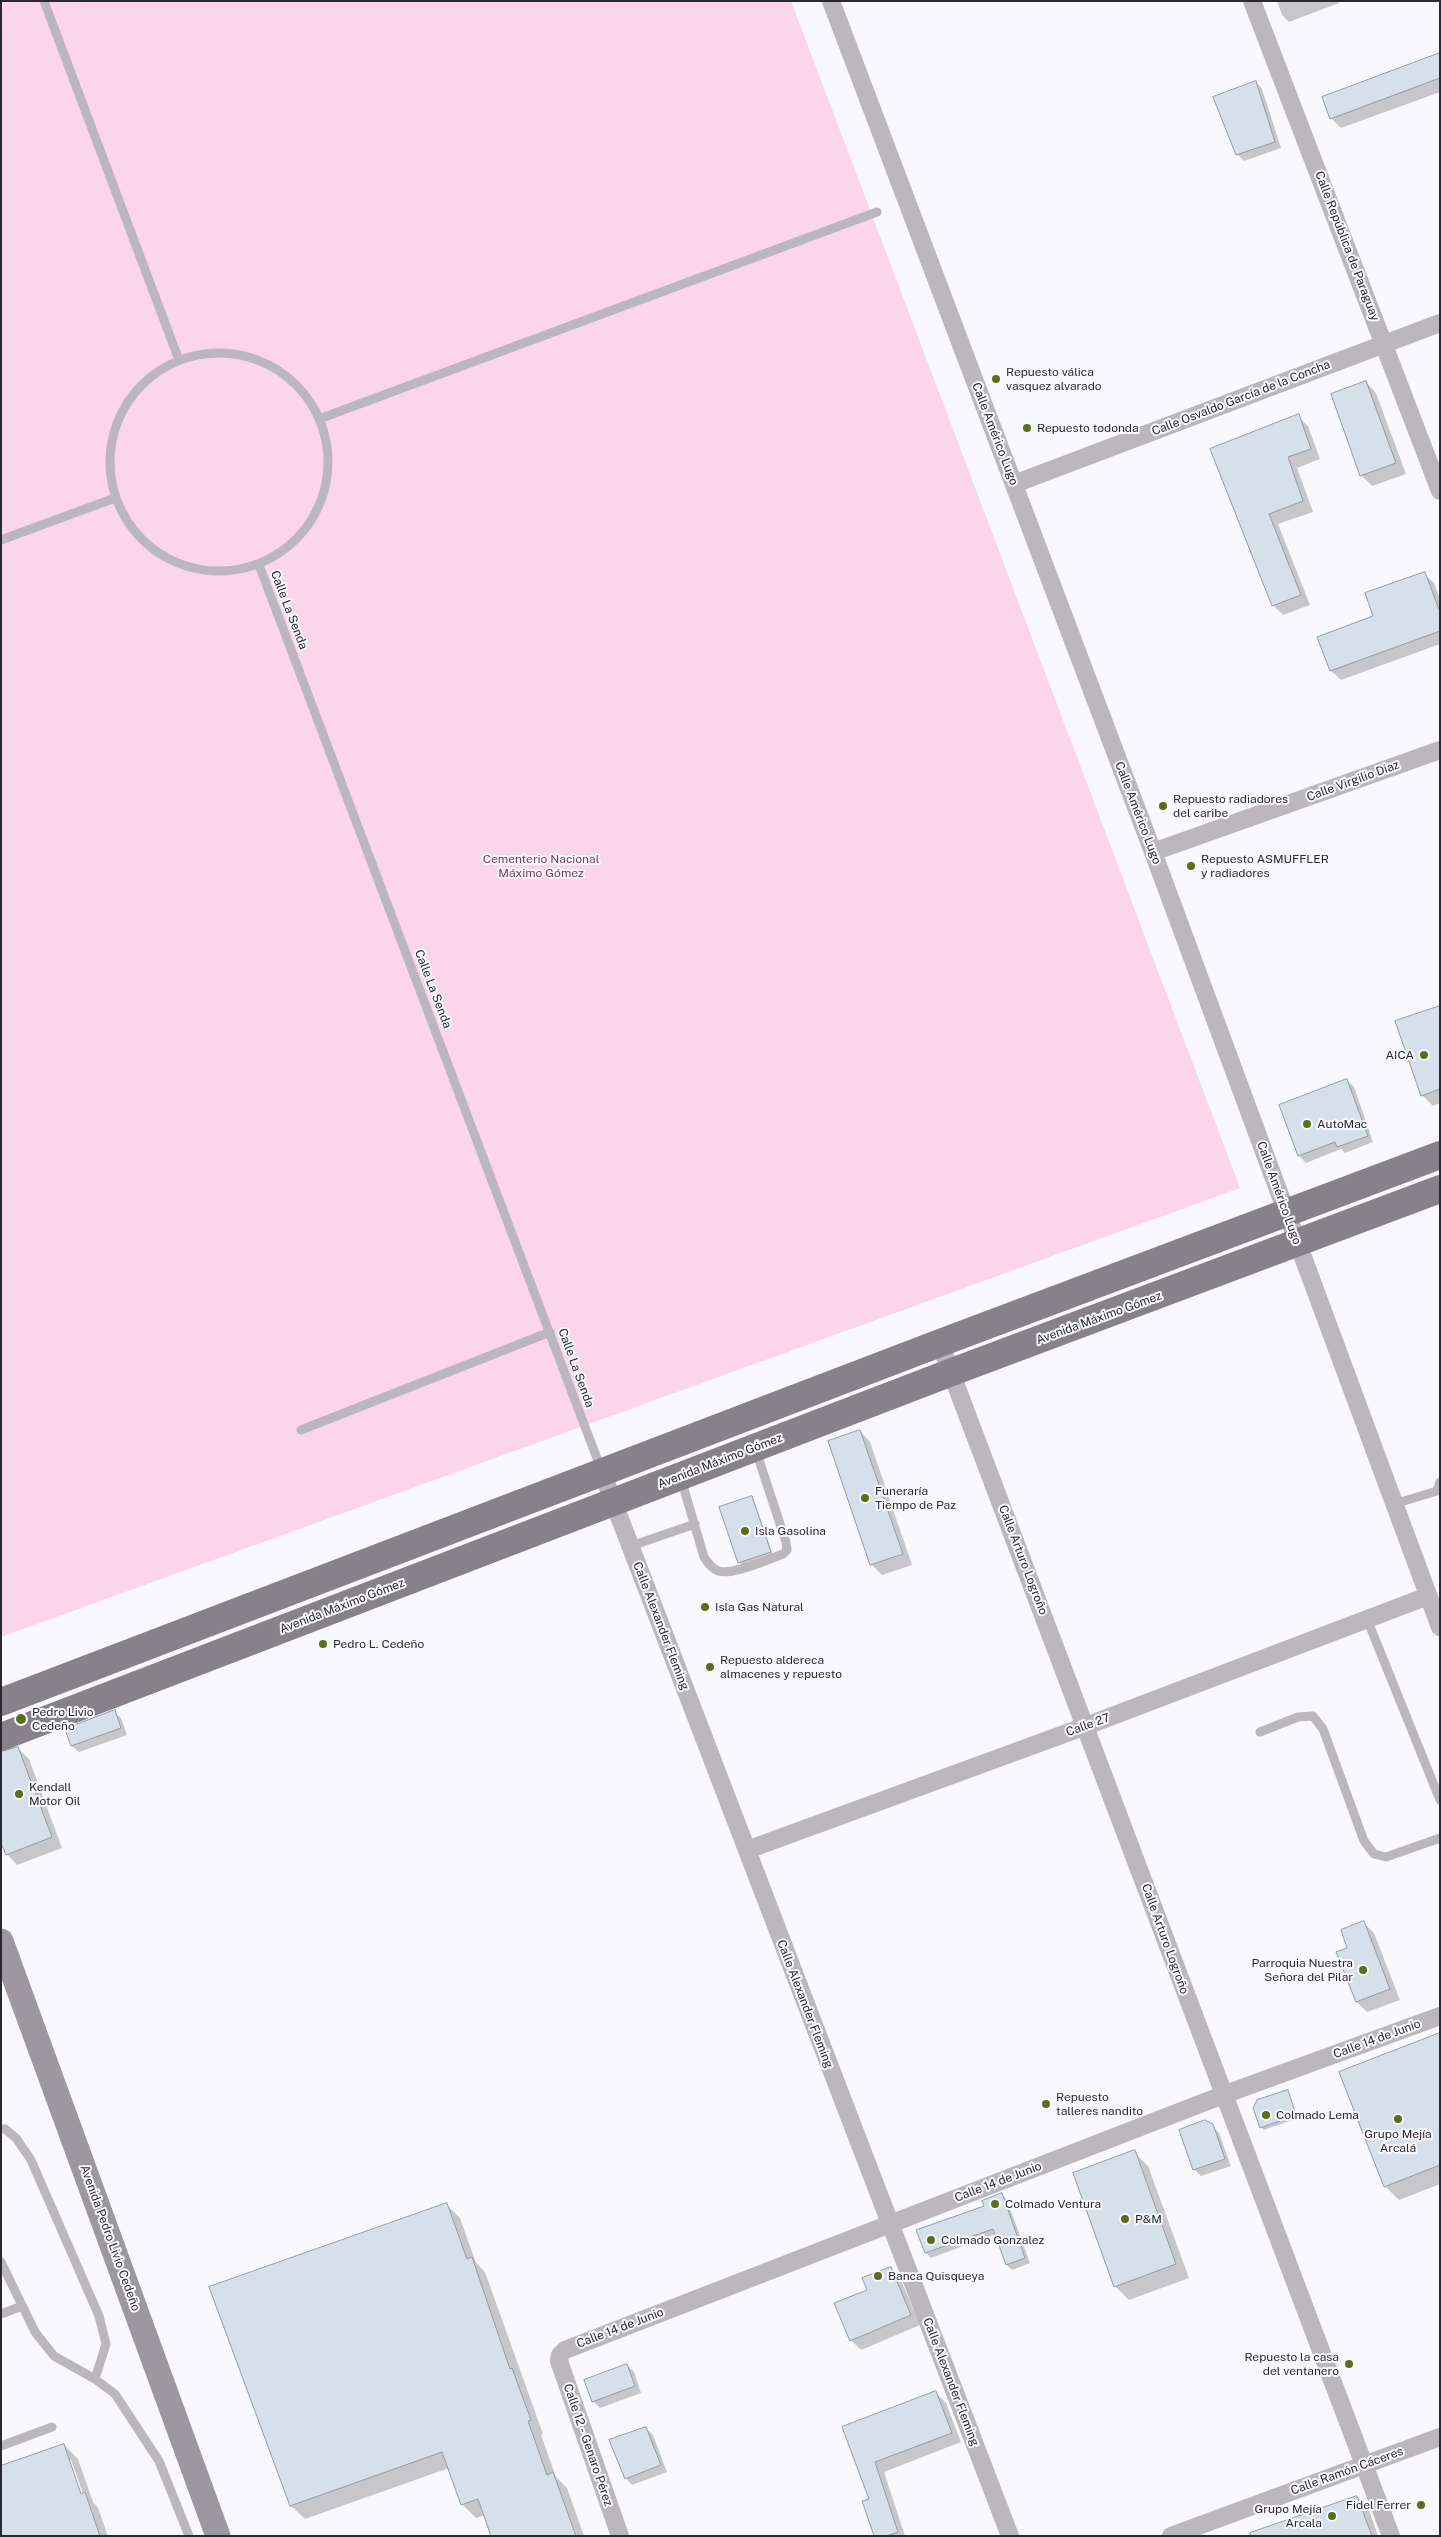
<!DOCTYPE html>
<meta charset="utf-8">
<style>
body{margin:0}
#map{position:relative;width:1441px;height:2537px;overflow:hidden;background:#f8f8fe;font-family:"Public Sans",sans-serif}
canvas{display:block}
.frame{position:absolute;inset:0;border:2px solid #292a2f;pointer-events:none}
</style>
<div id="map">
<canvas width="1441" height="2537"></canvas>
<div class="frame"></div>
</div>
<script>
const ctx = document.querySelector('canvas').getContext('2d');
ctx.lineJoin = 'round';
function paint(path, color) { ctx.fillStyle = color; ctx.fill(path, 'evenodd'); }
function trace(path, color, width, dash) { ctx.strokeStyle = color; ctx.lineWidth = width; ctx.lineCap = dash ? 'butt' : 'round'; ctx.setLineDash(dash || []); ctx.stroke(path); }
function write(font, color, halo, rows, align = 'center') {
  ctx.font = font + ' "Public Sans",sans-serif'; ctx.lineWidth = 4; ctx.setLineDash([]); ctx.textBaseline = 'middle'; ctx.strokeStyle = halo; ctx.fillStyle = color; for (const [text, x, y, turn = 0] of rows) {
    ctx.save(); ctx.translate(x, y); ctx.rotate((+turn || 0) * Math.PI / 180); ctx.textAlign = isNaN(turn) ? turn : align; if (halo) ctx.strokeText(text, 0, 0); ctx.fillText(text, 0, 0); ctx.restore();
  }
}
const green = new Path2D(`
 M1 1H791L1240 1188 1 1637Z`);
const shadow = new Path2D(`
 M1277 1H1338L1339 3 1289 22 1282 15Z
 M1440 54V92L1341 128 1331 118Z
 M1256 82 1262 89 1281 148 1244 161 1237 154Z
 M1366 382 1376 393 1406 474 1372 486 1361 475Z
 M1298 416 1308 426 1320 459 1297 468 1313 512 1278 524 1310 605 1283 615 1273 605 1211 450Z
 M1424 574 1434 583 1440 599V644L1341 680 1331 671 1374 617Z
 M1440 1007V1103L1433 1106 1422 1095Z
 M1347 1081 1354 1087 1373 1142 1345 1153 1341 1149 1306 1163 1299 1156 1281 1106Z
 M860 1431 870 1442 912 1565 882 1575 872 1565 830 1442Z
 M751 1498 754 1501 773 1555 743 1566 740 1563 721 1508Z
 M114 1712 121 1718 127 1735 79 1752 72 1746Z
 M18 1748 29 1759 62 1848 17 1865 7 1854Z
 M1364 1923 1374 1933 1400 2000 1367 2012 1357 2002 1349 1948Z
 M1440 2035V2184L1399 2200 1385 2186Z
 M1287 2092 1298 2118 1264 2130 1261 2127Z
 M1212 2125 1219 2133 1231 2166 1201 2176 1194 2169Z
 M1134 2152 1148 2166 1189 2278 1129 2300 1115 2286Z
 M1002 2195 1007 2200 1030 2263 1012 2270 1007 2265 996 2234 931 2258 926 2253Z
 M446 2204 460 2218 476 2263 485 2272 543 2434 541 2435 556 2477 567 2488 584 2536H492L485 2515 476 2518 462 2504 449 2468 305 2519 291 2506 211 2288Z
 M890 2268 900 2278 920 2325 861 2350 851 2340 869 2290Z
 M627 2365 634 2372 641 2393 600 2408 593 2401Z
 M936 2393 946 2403 961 2442 884 2472 905 2536H875L871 2500 844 2428Z
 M646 2428 653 2435 667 2472 632 2485 626 2478Z
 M64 2445 78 2459 93 2502 98 2508 108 2536H1ZM68 2460H71L85 2499 82 2500Z
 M1357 2497 1368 2507 1378 2536H1246Z`);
const building = new Path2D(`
 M1440 53V78L1330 119 1322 97Z
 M1256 81 1275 142 1236 155 1213 97Z
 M1366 381 1396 463 1360 476 1331 394Z
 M1299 414 1311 449 1288 457 1303 501 1269 514 1301 595 1272 606 1210 449Z
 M1425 572 1440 612V631L1330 671 1317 637 1373 616 1365 593Z
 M1440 1006V1089L1421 1096 1395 1021Z
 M1347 1079 1368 1136 1337 1147 1335 1142 1298 1156 1279 1105Z
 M860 1430 903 1554 870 1565 828 1441Z
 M752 1496 771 1552 738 1563 719 1507Z
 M115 1710 121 1728 71 1746 65 1729Z
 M18 1747 52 1837 6 1855 1 1843V1752Z
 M1364 1921 1390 1989 1356 2002 1336 1952 1347 1948 1341 1930Z
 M1440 2033V2165L1384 2187 1339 2072Z
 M1288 2090 1296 2115 1260 2128 1253 2108 1257 2100Z
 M1205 2120 1213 2124 1225 2159 1193 2170 1179 2130Z
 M1135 2150 1176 2264 1114 2287 1073 2173Z
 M1002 2193 1025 2258 1006 2265 993 2229 925 2253 916 2230 984 2206 982 2201Z
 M447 2203 467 2259 472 2257 510 2369 512 2368 531 2420 528 2421 547 2475 553 2472 576 2536H491L478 2499 461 2505 442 2452 290 2506 209 2287Z
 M891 2267 911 2315 850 2341 834 2303 867 2290 862 2278Z
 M627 2364 635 2386 592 2402 584 2380Z
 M936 2391 952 2433 875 2462 898 2532 886 2536H874L862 2501 869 2499 842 2427Z
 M646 2427 661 2465 625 2479 609 2440Z
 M64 2444 81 2494 85 2492 100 2536H1V2466Z
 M1357 2496 1372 2536H1251L1250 2533Z`);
const service = new Path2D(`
 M44 1 179 360
 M110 462a109 109 0 1 1 218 0a109 109 0 1 1-218 0Z
 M319 419 877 212
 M1 540 115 498
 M259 565 601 1469
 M301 1430 550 1332
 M681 1479 704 1557C708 1563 711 1568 718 1571 732 1576 769 1559 783 1554L787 1550 786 1542 756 1451
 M1394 1504 1437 1491 1440 1482
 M631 1546 695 1524
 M1367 1619 1440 1800
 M1260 1732 1298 1717 1313 1716 1323 1729 1364 1841 1374 1854 1386 1857 1440 1838
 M1 2129H5L16 2138 31 2160 99 2316 106 2344 95 2379
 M1 2262 35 2332 54 2356 95 2379 115 2394 159 2461 189 2536
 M1 2314 22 2306
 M1 2446 52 2427`);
const minor = new Path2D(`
 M831 1 1153 852 1440 1627
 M1252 1 1440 491
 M1014 484 1440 323
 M1153 852 1440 750
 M940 1343 1391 2536
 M602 1472 1010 2536
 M747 1850 1086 1726 1428 1596
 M620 2536 559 2361 560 2355 565 2350 1223 2095 1440 2016
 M1171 2536 1440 2437`);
const secondary = new Path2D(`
 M1 1941 218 2536`);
const primary = new Path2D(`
 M1 1702 940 1343 1440 1155
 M1 1737 952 1372 1440 1189`);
const markers = [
 [996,379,5,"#596e1d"],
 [1027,428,5,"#596e1d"],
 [1163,806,5,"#596e1d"],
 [1191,866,5,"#596e1d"],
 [1424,1055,5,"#596e1d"],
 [1307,1124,5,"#596e1d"],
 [865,1498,5,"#596e1d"],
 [745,1531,5,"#596e1d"],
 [705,1607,5,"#596e1d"],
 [323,1644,5,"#596e1d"],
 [710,1667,5,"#596e1d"],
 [21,1719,6,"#596e1d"],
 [19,1794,5,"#596e1d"],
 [1363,1970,5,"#596e1d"],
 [1046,2104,5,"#596e1d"],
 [1266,2115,5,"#596e1d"],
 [1398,2119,5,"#596e1d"],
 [995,2204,5,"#596e1d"],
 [1125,2219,5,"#596e1d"],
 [931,2240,5,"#596e1d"],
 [878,2276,5,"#596e1d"],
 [1349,2364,5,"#596e1d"],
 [1421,2505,5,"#596e1d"],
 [1332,2516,5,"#596e1d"]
];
const streetNames = [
 ["Calle República de Paraguay",1347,246,69],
 ["Calle Osvaldo García de la Concha",1241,398,-21],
 ["Calle Américo Lugo",995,434,69],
 ["Calle La Senda",289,610,69],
 ["Calle Virgilio Diaz",1353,781,-20],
 ["Calle Américo Lugo",1138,813,69],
 ["Calle La Senda",433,989,69],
 ["Calle Américo Lugo",1279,1193,70],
 ["Avenida Máximo Gómez",1099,1318,-20],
 ["Calle La Senda",576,1368,70],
 ["Avenida Máximo Gómez",720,1461,-21],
 ["Calle Arturo Logroño",1023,1560,69],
 ["Avenida Máximo Gómez",342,1606,-21],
 ["Calle Alexander Fleming",661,1626,69],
 ["Calle 27",1088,1725,-20],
 ["Calle Arturo Logroño",1165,1939,70],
 ["Calle Alexander Fleming",805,2004,69],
 ["Calle 14 de Junio",1377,2039,-20],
 ["Calle 14 de Junio",998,2182,-21],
 ["Avenida Pedro Livio Cedeño",110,2238,70],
 ["Calle 14 de Junio",620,2328,-21],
 ["Calle Alexander Fleming",951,2382,69],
 ["Calle 12 - Genaro Pérez",588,2445,71],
 ["Calle Ramón Cáceres",1347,2471,-20]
];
const poiNames = [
 ["Repuesto válica",1006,372],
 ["vasquez alvarado",1006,386],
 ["Repuesto todonda",1037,428],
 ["Repuesto radiadores",1173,799],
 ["del caribe",1173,813],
 ["Repuesto ASMUFFLER",1201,859],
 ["y radiadores",1201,873],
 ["AICA",1414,1055,"right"],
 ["AutoMac",1317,1124],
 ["Funeraría",875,1491],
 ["Tiempo de Paz",875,1505],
 ["Isla Gasolina",755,1531],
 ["Isla Gas Natural",715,1607],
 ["Pedro L. Cedeño",333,1644],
 ["Repuesto aldereca",720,1660],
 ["almacenes y repuesto",720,1674],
 ["Pedro Livio",32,1712],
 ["Cedeño",32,1726],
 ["Kendall",29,1787],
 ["Motor Oil",29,1801],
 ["Parroquia Nuestra",1353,1963,"right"],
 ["Señora del Pilar",1353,1977,"right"],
 ["Repuesto",1056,2097],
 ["talleres nandito",1056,2111],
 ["Colmado Lema",1276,2115],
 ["Grupo Mejía",1398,2134,"center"],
 ["Arcalá",1398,2148,"center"],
 ["Colmado Ventura",1005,2204],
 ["P&M",1135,2219],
 ["Colmado Gonzalez",941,2240],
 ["Banca Quisqueya",888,2276],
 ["Repuesto la casa",1339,2357,"right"],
 ["del ventanero",1339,2371,"right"],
 ["Fidel Ferrer",1411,2505,"right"],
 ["Grupo Mejía",1322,2509,"right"],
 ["Arcala",1322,2523,"right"]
];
const parkNames = [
 ["Cementerio Nacional",541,859],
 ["Máximo Gómez",541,873]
];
paint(green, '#fbd5e9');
paint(shadow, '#0003');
paint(building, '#d5e0eb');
trace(building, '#919ba6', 1);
trace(service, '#bbb7bd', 9);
trace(minor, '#bbb7bd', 18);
trace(secondary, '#9d98a0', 25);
trace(primary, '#87818b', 28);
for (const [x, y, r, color] of markers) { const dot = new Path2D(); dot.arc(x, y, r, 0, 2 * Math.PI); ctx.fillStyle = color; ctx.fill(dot); trace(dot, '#f8f8fe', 2); }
write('12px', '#292a2f', '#f8f8fe', streetNames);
write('12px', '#292a2f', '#f8f8fe', poiNames, 'left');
write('12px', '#813a66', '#f8f8fe', parkNames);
</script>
